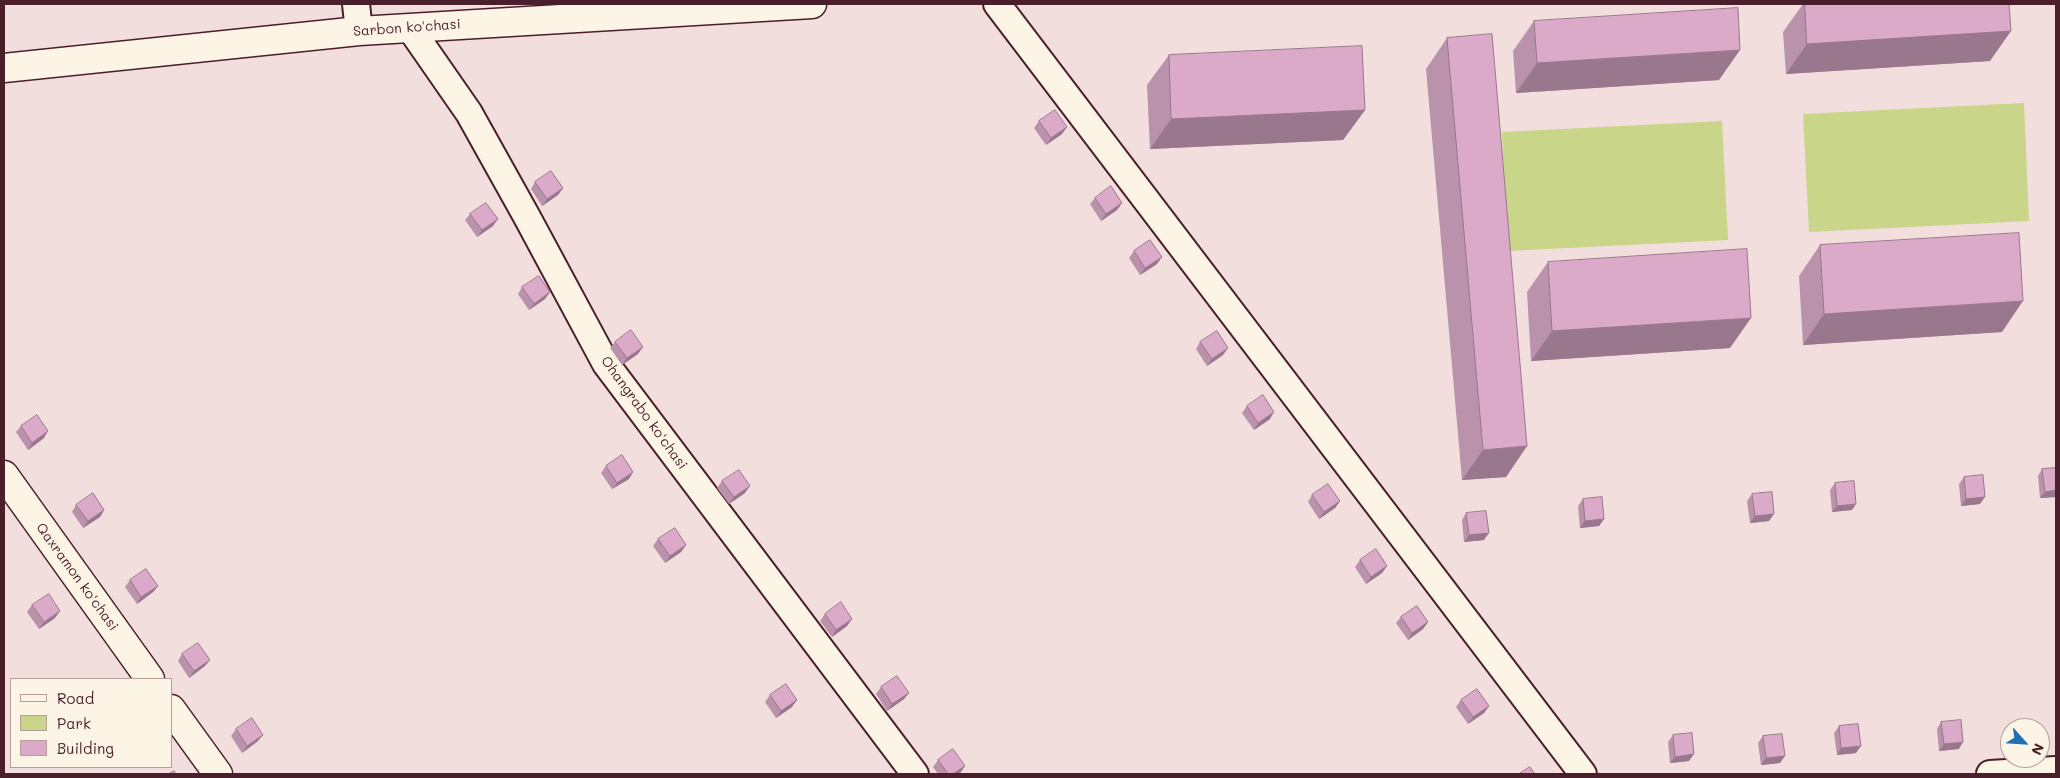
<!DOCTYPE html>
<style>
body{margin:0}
#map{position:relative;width:2060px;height:778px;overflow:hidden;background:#f2dedc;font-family:Mali,sans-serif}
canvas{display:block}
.frame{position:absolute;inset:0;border:5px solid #4a1f2b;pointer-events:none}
.legend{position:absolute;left:10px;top:678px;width:162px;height:90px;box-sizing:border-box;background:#fcf5e5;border:1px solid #b59f9b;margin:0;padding:6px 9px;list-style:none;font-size:15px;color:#4a1f2b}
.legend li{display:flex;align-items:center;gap:10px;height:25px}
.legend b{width:25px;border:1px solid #b59f9b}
.north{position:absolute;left:2000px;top:718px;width:50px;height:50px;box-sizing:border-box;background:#fcf5e5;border:1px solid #b59f9b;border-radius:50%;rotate:116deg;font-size:14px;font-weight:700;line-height:20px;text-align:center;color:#4a1f2b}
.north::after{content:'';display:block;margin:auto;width:18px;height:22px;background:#1f6fb2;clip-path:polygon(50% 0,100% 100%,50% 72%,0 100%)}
</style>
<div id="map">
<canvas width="2060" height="778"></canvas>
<div class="frame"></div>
<ul class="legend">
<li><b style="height:6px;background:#fcf5e5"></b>Road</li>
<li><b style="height:14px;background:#c9d588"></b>Park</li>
<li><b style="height:14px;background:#daaac8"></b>Building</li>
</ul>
<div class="north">N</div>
</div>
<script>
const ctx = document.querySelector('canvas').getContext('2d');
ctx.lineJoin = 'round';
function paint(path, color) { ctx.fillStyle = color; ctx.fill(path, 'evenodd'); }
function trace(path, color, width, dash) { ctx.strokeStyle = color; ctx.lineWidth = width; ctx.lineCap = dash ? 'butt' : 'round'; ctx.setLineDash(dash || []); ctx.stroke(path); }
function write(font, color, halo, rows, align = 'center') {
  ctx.font = font + ' Mali,sans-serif'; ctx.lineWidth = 4.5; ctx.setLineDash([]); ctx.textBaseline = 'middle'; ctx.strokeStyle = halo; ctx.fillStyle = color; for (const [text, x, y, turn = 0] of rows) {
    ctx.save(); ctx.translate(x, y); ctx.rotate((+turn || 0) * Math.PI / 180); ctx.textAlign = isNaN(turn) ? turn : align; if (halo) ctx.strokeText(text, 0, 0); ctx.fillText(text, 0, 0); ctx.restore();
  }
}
const green = new Path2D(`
 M2024 103 2029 221 1809 232 1803 114Z
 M1722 121 1728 240 1507 251 1502 132Z`);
const minor = new Path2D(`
 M356 4 359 31
 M997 4 1583 774
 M410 28 469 113 527 217 606 364 915 774
 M1990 774 2056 770`);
const tertiary = new Path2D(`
 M4 68 359 31 812 4
 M4 475 150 679
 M171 709 218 774`);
const wall = new Path2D(`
 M1803 4H2009L1990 61 1786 74 1783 32Z
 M1534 21 1719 80 1516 93 1513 51Z
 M1447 38 1527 446 1506 477 1462 480 1426 69Z
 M1169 55 1365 110 1343 140 1150 149 1147 85Z
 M1039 121 1062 134 1046 145 1034 128Z
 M535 182 563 188 558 195 542 206 531 189Z
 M1095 198 1122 203 1117 210 1101 221 1090 204Z
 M470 214 493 226 477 237 465 220Z
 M1820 245 2002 332 1803 345 1799 276Z
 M1134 251 1157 264 1140 275 1129 258Z
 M1548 262 1730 348 1531 361 1527 292Z
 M522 287 550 292 545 299 529 310 518 294Z
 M615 342 638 354 622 365 610 348Z
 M1200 342 1223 355 1207 366 1196 349Z
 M1247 406 1270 419 1254 430 1242 413Z
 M21 426 44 438 28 450 16 432Z
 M606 466 629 479 612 489 601 473Z
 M2056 468V497L2040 498 2038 476 2042 469Z
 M1964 477 1980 504 1961 506 1959 484Z
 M722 481 745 493 729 504 717 488Z
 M1835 483 1852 510 1832 512 1830 490Z
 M1752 494 1769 521 1750 523 1747 501Z
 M1312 495 1340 501 1335 508 1319 519 1308 502Z
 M1583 499 1604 519 1599 526 1580 528 1578 506Z
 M76 505 104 510 100 517 83 528 72 512Z
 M1466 513 1484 540 1464 542 1462 520Z
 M658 539 681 552 665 563 653 546Z
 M1360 560 1387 566 1382 573 1366 584 1355 567Z
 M130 580 158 586 153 592 137 604 125 587Z
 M32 605 55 618 39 629 27 612Z
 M825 614 847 626 832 637 820 621Z
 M1401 617 1428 622 1423 629 1408 640 1396 623Z
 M182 654 205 666 189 678 178 661Z
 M881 687 909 693 904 699 887 711 876 694Z
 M770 695 792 707 776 718 765 702Z
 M1461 700 1489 706 1484 713 1468 724 1456 707Z
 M1941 722 1959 749 1939 751 1937 729Z
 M1839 726 1856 753 1837 755 1834 733Z
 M236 729 258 741 242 753 231 736Z
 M1673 735 1689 761 1670 763 1668 742Z
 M1763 736 1780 763 1761 765 1758 743Z
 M938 760 965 766 960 773 958 774H938L933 767Z`);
const shadedWall = new Path2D(`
 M2011 31 1990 61 1786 74 1807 44Z
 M1740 50 1719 80 1516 93 1537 63Z
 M1365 110 1343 140 1150 149 1171 119Z
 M1067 127 1062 134 1046 145 1051 138Z
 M563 188 558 195 542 206 547 199Z
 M1122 203 1117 210 1101 221 1106 214Z
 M498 219 493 226 477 237 482 230Z
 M1162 257 1157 264 1140 275 1145 268Z
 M550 292 545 299 529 310 534 304Z
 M2023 301 2002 332 1803 345 1824 314Z
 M1751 318 1730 348 1531 361 1552 331Z
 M643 347 638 354 622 365 627 358Z
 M1228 348 1223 355 1207 366 1212 359Z
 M1274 412 1270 419 1254 430 1258 423Z
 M48 431 44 438 28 450 32 443Z
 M1527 446 1506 477 1462 480 1483 450Z
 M633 472 629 479 612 489 617 483Z
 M750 486 745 493 729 504 734 497Z
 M2056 490V497L2040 498 2045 492Z
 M1985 497 1980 504 1961 506 1966 499Z
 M1340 501 1335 508 1319 519 1324 512Z
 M1856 504 1852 510 1832 512 1837 506Z
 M104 510 100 517 83 528 88 521Z
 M1774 514 1769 521 1750 523 1755 516Z
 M1604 519 1599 526 1580 528 1585 521Z
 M1489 533 1484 540 1464 542 1469 535Z
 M686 545 681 552 665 563 670 556Z
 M1387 566 1382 573 1366 584 1371 577Z
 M158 586 153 592 137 604 141 597Z
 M60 611 55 618 39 629 44 622Z
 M852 619 847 626 832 637 836 630Z
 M1428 622 1423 629 1408 640 1412 633Z
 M210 660 205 666 189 678 194 671Z
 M909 693 904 699 887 711 892 704Z
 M797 700 792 707 776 718 781 711Z
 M1489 706 1484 713 1468 724 1473 717Z
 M263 735 258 741 242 753 247 746Z
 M1963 742 1959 749 1939 751 1944 744Z
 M1861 746 1856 753 1837 755 1841 748Z
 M1694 754 1689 761 1670 763 1675 757Z
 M1785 756 1780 763 1761 765 1766 758Z
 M965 766 960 773 958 774H953Z`);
const building = new Path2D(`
 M1805 4H2009L2011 31 1807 44Z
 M1738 8 1740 50 1537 63 1534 21Z
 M1492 34 1527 446 1483 450 1447 38Z
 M1362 46 1365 110 1171 119 1169 55Z
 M1055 110 1067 127 1051 138 1039 121Z
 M551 171 563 188 547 199 535 182Z
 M1111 186 1122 203 1106 214 1095 198Z
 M486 203 498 219 482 230 470 214Z
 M2019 233 2023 301 1824 314 1820 245Z
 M1150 240 1162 257 1145 268 1134 251Z
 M1747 249 1751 318 1552 331 1548 262Z
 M539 276 550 292 534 304 522 287Z
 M631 330 643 347 627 358 615 342Z
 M1217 331 1228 348 1212 359 1200 342Z
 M1263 395 1274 412 1258 423 1247 406Z
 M37 415 48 431 32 443 21 426Z
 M622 455 633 472 617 483 606 466Z
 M2056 468V490L2045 492 2042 469Z
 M739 470 750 486 734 497 722 481Z
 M1983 475 1985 497 1966 499 1964 477Z
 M1854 481 1856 504 1837 506 1835 483Z
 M1328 484 1340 501 1324 512 1312 495Z
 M1772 492 1774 514 1755 516 1752 494Z
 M93 493 104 510 88 521 76 505Z
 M1602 497 1604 519 1585 521 1583 499Z
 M1486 511 1489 533 1469 535 1466 513Z
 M675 528 686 545 670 556 658 539Z
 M1376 549 1387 566 1371 577 1360 560Z
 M146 569 158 586 141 597 130 580Z
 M49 594 60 611 44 622 32 605Z
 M841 602 852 619 836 630 825 614Z
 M1417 606 1428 622 1412 633 1401 617Z
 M198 643 210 660 194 671 182 654Z
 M897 676 909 693 892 704 881 687Z
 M786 684 797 700 781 711 770 695Z
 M1477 689 1489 706 1473 717 1461 700Z
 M252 718 263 735 247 746 236 729Z
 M1961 720 1963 742 1944 744 1941 722Z
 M1858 724 1861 746 1841 748 1839 726Z
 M1692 733 1694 754 1675 757 1673 735Z
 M1782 734 1785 756 1766 758 1763 736Z
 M953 749 965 766 953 774H948L938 760Z
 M1530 767 1535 774H1519Z
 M174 771 176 774H169Z`);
const streetNames = [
 ["Sarbon ko'chasi",407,28,-4],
 ["Ohangrabo ko'chasi",644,413,54],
 ["Qaxramon ko'chasi",77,577,54]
];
paint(green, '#c9d588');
trace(minor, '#4a1f2b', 30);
trace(tertiary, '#4a1f2b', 31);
trace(minor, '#fcf5e5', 26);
trace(tertiary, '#fcf5e5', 28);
paint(wall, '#bb92ac');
paint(shadedWall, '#99778c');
paint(building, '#daaac8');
trace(building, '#99778c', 1);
write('14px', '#4a1f2b', '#fcf5e5', streetNames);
</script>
